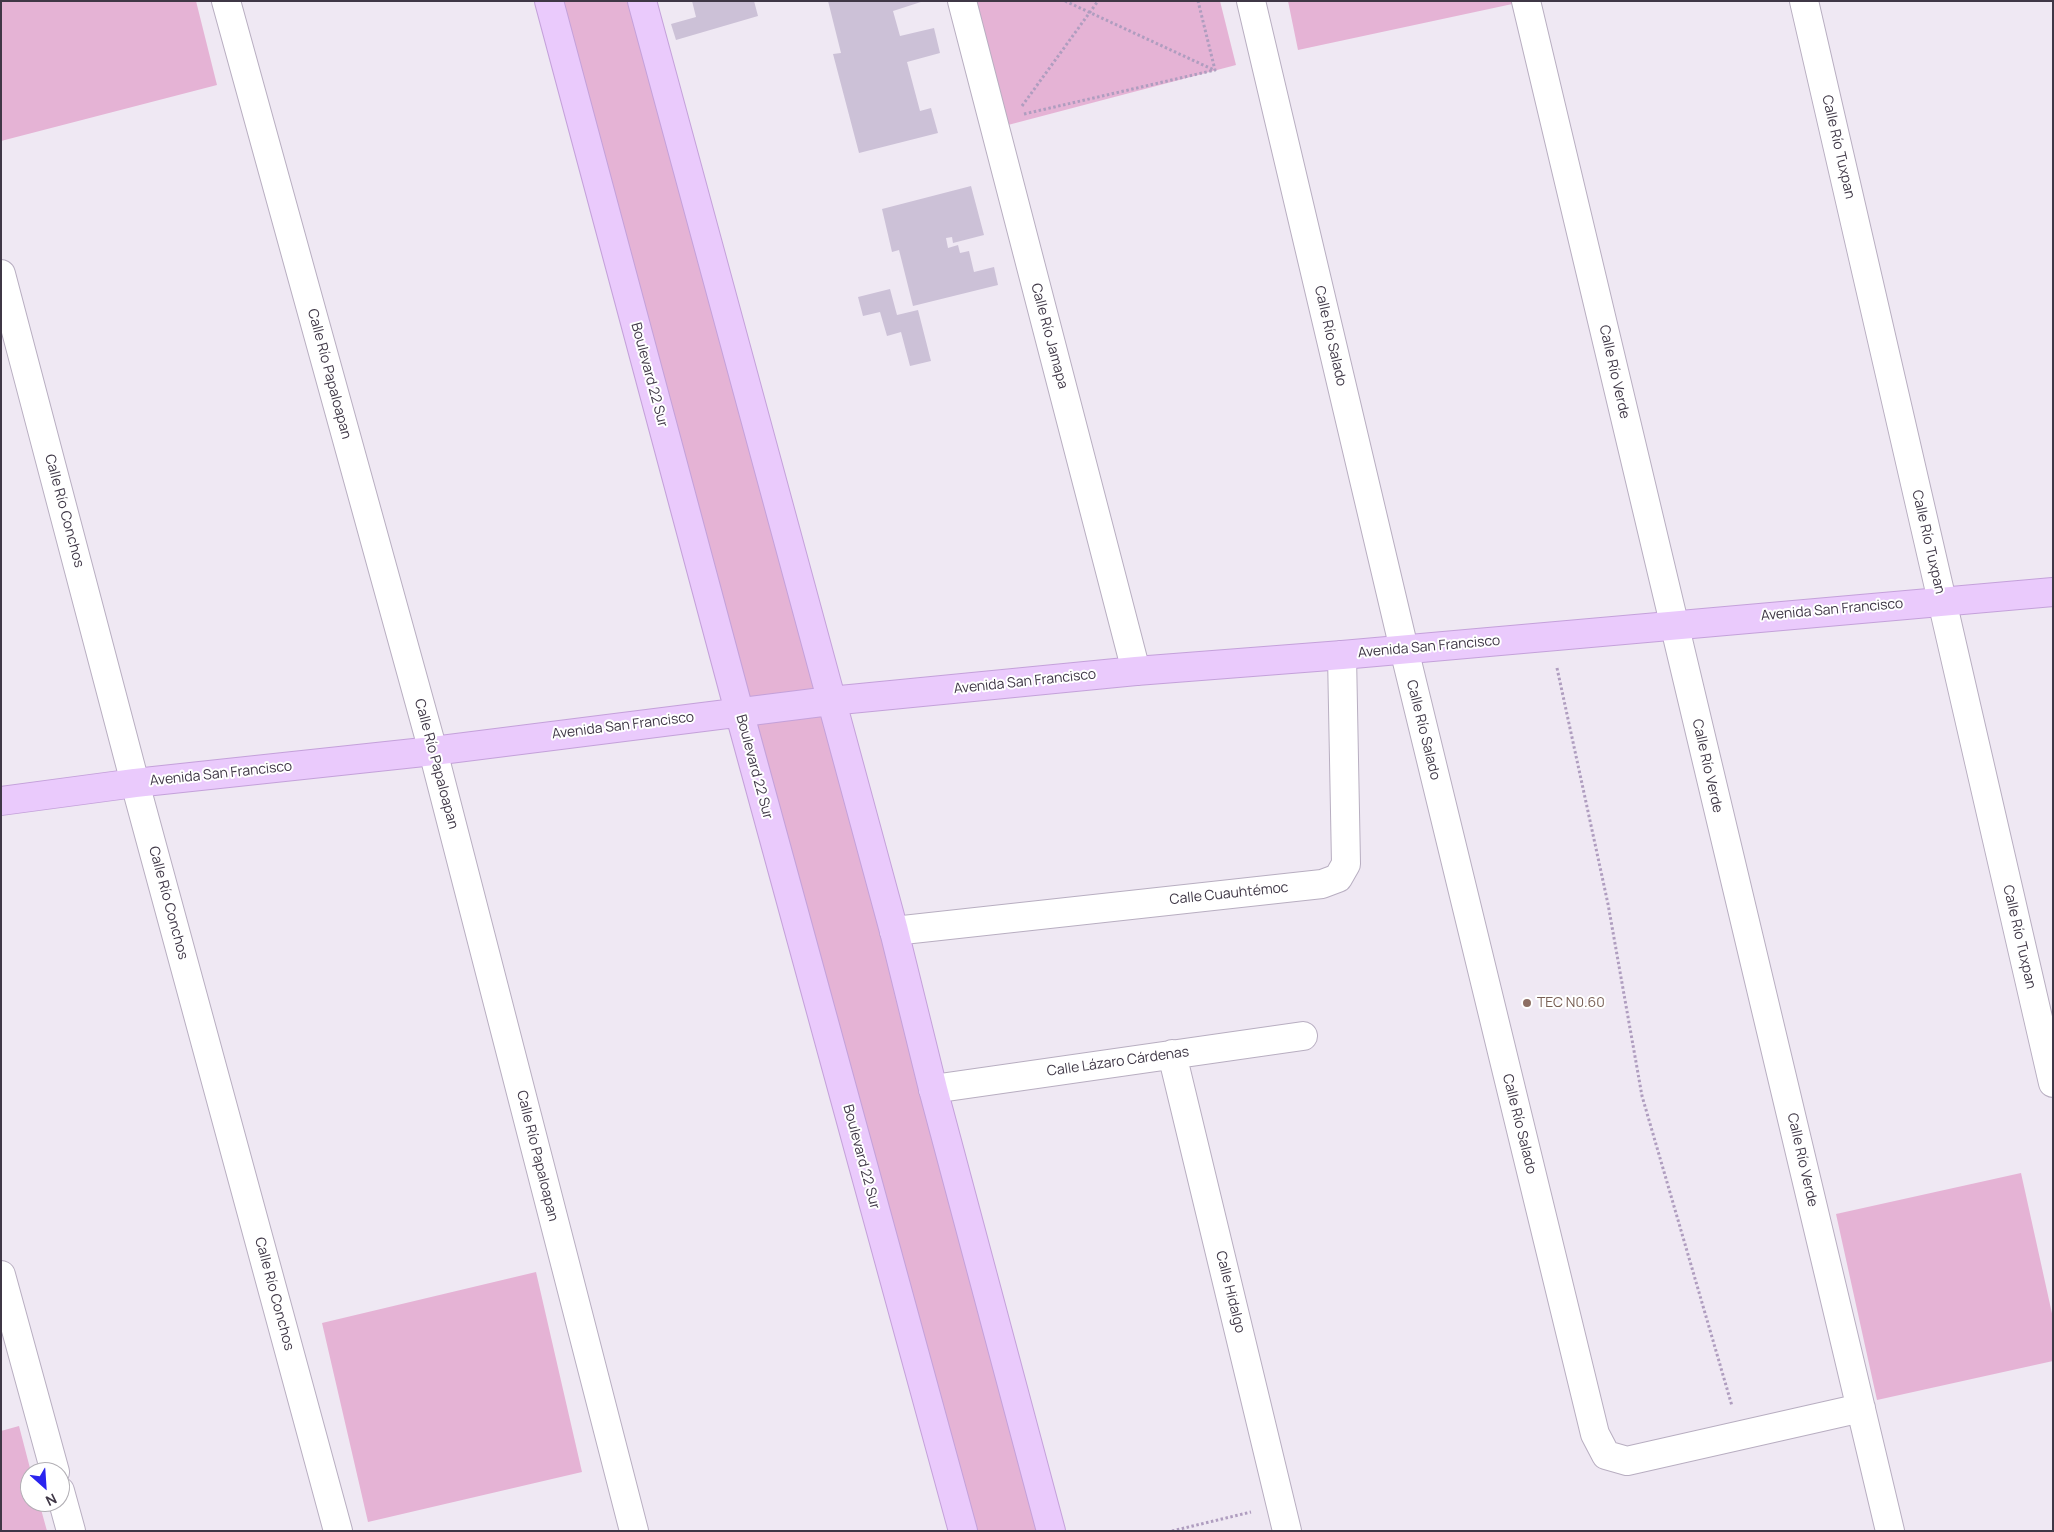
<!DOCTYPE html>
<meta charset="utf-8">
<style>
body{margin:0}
#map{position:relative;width:2054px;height:1532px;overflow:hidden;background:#efe8f3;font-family:Manrope,sans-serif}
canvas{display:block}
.frame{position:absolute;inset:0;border:2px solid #3f3746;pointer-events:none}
.north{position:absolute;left:20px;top:1462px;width:50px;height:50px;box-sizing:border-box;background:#fff;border:1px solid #b2afb5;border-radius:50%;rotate:154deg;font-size:14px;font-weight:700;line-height:20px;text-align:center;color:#3f3746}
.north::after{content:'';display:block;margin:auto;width:18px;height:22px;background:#2a24ef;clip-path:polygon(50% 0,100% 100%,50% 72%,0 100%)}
</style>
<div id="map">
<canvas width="2054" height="1532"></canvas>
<div class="frame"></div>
<div class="north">N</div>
</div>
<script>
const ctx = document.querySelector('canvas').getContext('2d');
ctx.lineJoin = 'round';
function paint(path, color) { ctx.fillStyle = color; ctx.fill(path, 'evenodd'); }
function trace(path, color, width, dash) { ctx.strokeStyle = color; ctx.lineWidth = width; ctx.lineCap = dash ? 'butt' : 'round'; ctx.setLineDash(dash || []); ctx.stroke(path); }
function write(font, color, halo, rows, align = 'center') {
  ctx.font = font + ' Manrope,sans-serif'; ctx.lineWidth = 4; ctx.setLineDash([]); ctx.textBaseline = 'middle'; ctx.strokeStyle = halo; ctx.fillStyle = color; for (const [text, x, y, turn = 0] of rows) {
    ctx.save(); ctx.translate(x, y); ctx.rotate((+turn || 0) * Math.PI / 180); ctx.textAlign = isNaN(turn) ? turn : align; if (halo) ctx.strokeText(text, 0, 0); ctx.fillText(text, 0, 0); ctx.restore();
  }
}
const green = new Path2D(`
 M1 1H196L217 85 1 141Z
 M549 1H642L1051 1531H963Z
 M976 1H1220L1236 65 1008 125Z
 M1288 1H1517V3L1298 50Z
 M2021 1173 2053 1318V1361L1877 1400 1836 1214Z
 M536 1272 582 1472 368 1522 322 1323Z
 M19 1426 31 1472 30 1502H39L47 1531H1V1431Z`);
const building = new Path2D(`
 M692 1H754L758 16 676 40 671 24 696 17Z
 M828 1H924L893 11 900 36 934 28 940 53 907 62 920 111 931 108 938 133 859 153 833 54 841 53Z
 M971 186 984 235 953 243 952 237 946 238 948 248 958 245 960 253 969 251 974 272 994 267 998 285 913 306 899 250 892 252 882 209Z
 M890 289 897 315 918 310 931 361 910 366 901 332 887 336 880 312 863 316 858 297Z`);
const path = new Path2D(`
 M1065 1 1214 70
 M1022 106 1098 1
 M1024 114 1215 70 1198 1
 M1557 668 1608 904 1642 1096 1732 1406
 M1172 1531 1251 1512`);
const street = new Path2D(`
 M226 1 433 751 634 1531
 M962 1 1136 671
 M1251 1 1404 649 1595 1434 1606 1455 1627 1461 1861 1408
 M1526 1 1890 1531
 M1804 1 2053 1083
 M1 274 135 783 338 1531
 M894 931 1322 884 1338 878 1346 864 1342 655
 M1172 1054 1287 1531
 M933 1089 1303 1036
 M1 1275 55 1472
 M60 1491 71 1531`);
const secondary = new Path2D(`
 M549 1 739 711 963 1531
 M642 1 894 931 933 1089 1051 1531
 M1 801 135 783 433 751 830 701 1136 671 1342 655 2053 592`);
const markers = [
 [1527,1003,5,"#8d6e63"]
];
const streetNames = [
 ["Calle Río Tuxpan",1838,147,77],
 ["Calle Río Jamapa",1049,336,75],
 ["Calle Río Salado",1330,336,77],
 ["Calle Río Verde",1614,372,77],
 ["Calle Río Papaloapan",329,374,75],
 ["Boulevard 22 Sur",649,375,75],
 ["Calle Río Conchos",64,511,75],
 ["Calle Río Tuxpan",1928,542,77],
 ["Avenida San Francisco",1832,610,-5],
 ["Avenida San Francisco",1429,647,-5],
 ["Avenida San Francisco",1025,682,-6],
 ["Avenida San Francisco",623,726,-7],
 ["Calle Río Salado",1423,730,76],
 ["Calle Río Papaloapan",436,764,75],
 ["Calle Río Verde",1707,766,77],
 ["Boulevard 22 Sur",754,767,75],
 ["Avenida San Francisco",221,774,-6],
 ["Calle Cuauhtémoc",1229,894,-6],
 ["Calle Río Conchos",168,903,75],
 ["Calle Río Tuxpan",2019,937,77],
 ["Calle Lázaro Cárdenas",1118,1062,-8],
 ["Calle Río Salado",1519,1124,76],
 ["Calle Río Papaloapan",537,1156,76],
 ["Boulevard 22 Sur",861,1157,75],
 ["Calle Río Verde",1802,1160,77],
 ["Calle Hidalgo",1230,1292,76],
 ["Calle Río Conchos",274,1294,75]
];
const educationNames = [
 ["TEC N0.60",1537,1003]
];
paint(green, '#e5b3d5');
paint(building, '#ccc1d7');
trace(street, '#b8aec1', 30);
trace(secondary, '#c4a1da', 30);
trace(path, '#af9dbf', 3, [2.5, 2.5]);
trace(street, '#fff', 28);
trace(secondary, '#eacafc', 28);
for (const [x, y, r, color] of markers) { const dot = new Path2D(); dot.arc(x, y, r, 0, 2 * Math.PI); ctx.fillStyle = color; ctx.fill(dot); trace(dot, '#fff', 2); }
write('14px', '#3f3746', '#fff', streetNames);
write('14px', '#785e54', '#fff', educationNames, 'left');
</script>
